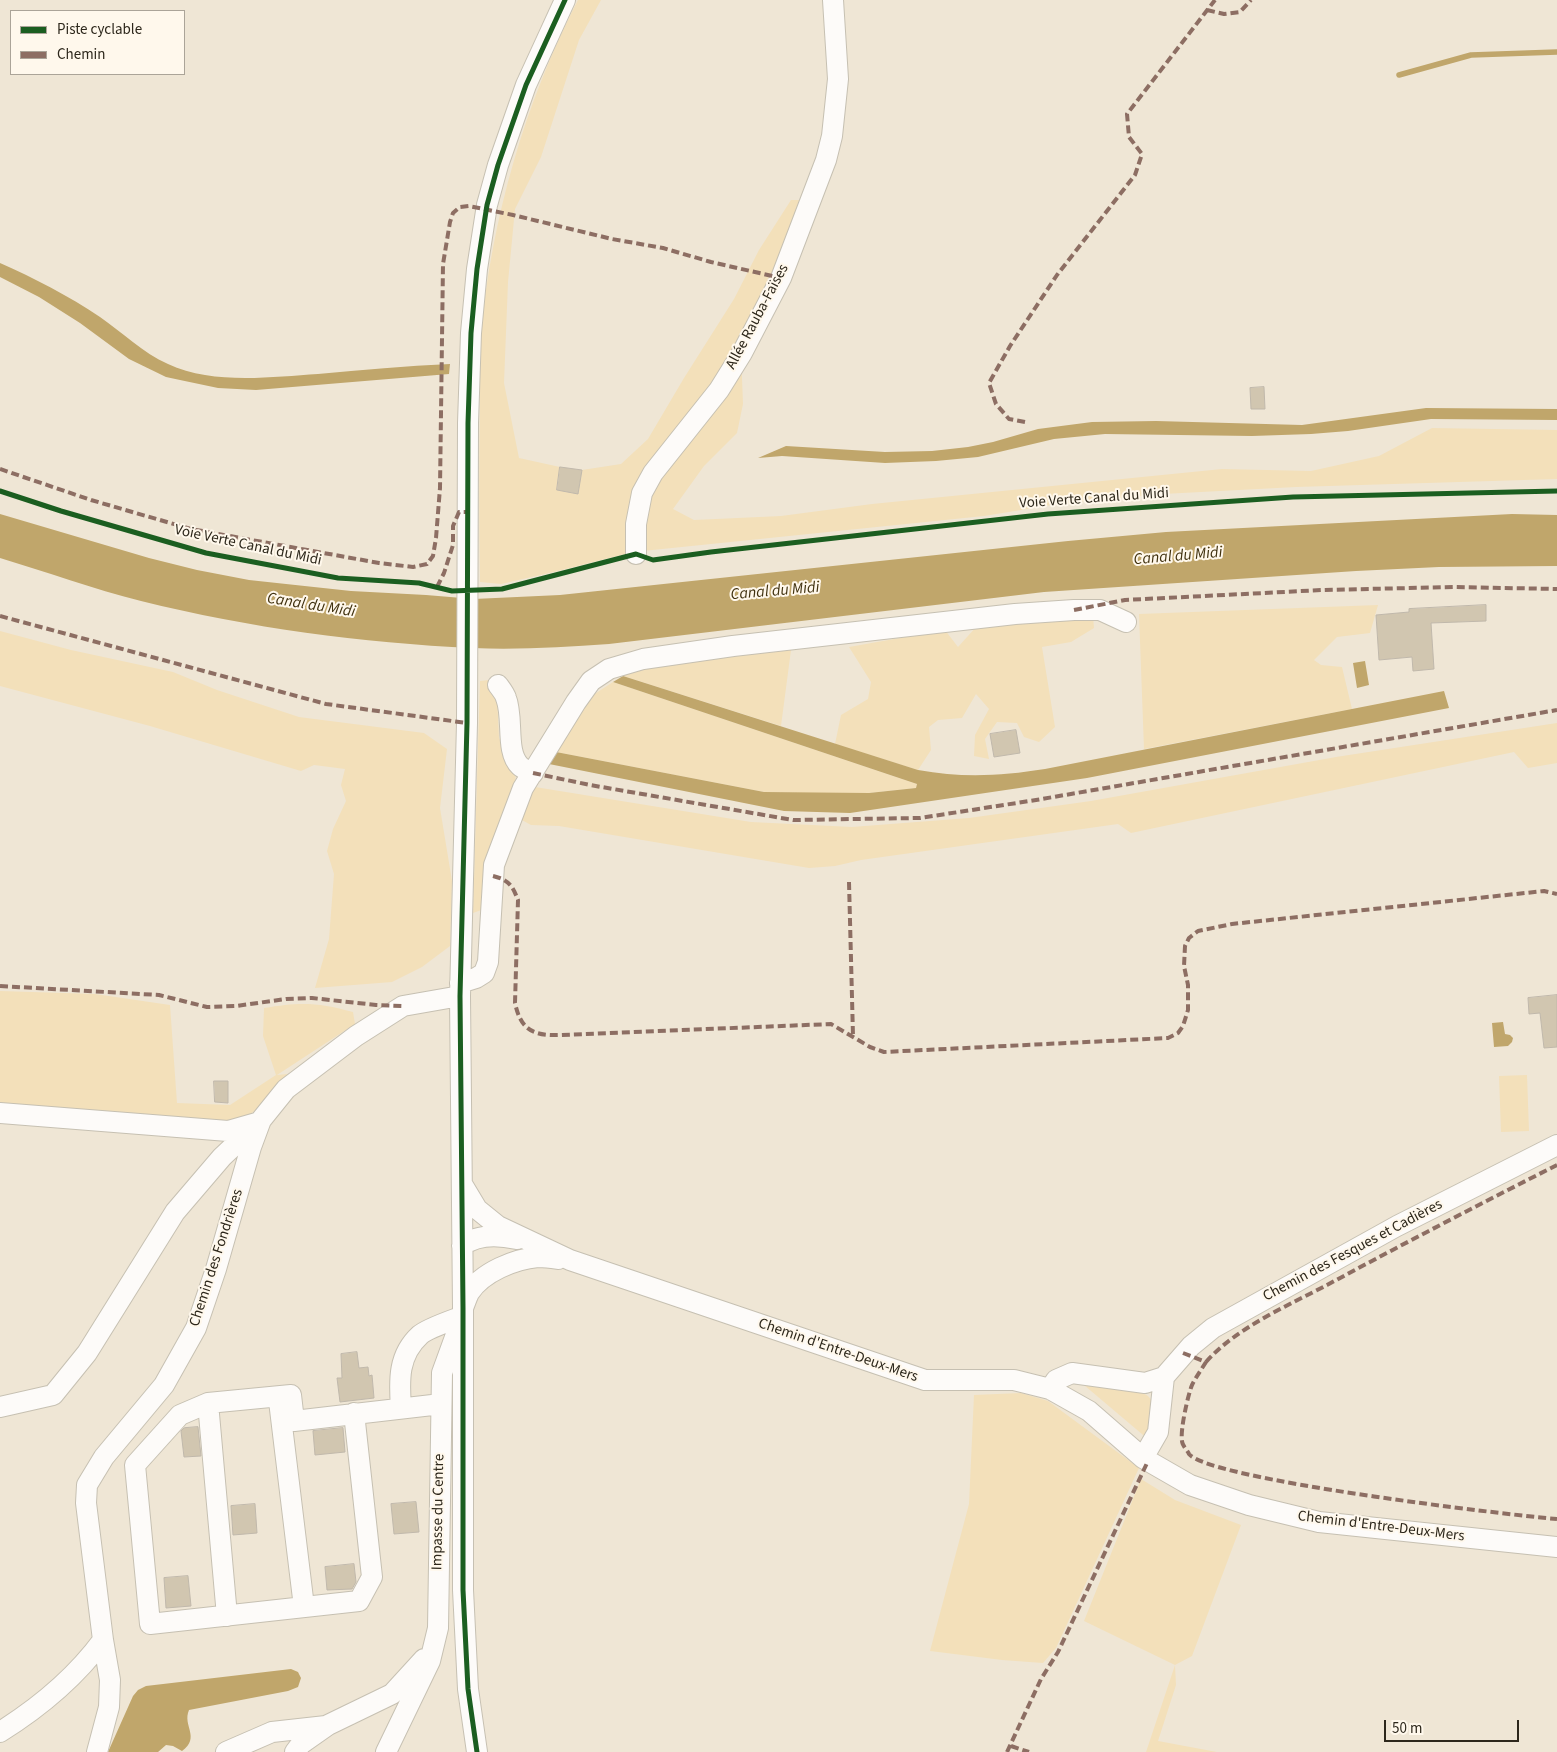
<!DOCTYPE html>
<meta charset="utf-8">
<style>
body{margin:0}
#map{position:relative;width:1557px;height:1752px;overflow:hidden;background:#efe6d5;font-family:"Source Sans 3",sans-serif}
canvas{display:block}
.legend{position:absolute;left:10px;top:10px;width:175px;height:65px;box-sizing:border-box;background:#fff8ec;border:1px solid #aba498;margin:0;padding:6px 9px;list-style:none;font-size:15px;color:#2d271b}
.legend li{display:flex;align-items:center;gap:10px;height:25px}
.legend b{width:25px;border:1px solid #aba498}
.scale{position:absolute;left:1384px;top:1720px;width:135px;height:22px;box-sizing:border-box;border:2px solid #2d271b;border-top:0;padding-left:6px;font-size:15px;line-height:18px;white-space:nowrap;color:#2d271b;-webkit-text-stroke:4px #fff8ec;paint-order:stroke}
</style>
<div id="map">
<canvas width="1557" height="1752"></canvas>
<ul class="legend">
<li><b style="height:6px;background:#1b5e20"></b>Piste cyclable</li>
<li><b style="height:6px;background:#8d6e63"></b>Chemin</li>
</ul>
<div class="scale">50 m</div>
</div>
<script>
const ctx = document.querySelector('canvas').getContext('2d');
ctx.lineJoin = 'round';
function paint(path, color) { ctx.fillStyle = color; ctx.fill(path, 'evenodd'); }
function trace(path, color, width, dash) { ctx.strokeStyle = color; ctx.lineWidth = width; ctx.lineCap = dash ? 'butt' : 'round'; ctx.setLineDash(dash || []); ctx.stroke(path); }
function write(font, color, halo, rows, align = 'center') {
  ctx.font = font + ' "Source Sans 3",sans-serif'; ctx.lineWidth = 4; ctx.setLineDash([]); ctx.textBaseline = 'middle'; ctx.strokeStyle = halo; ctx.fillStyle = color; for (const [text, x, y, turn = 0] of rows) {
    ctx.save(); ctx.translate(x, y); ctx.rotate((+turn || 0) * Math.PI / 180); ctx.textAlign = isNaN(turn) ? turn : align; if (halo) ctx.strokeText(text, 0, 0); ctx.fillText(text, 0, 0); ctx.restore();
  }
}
const green = new Path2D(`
 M578 0H601L579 40 541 157 515 209 508 282 504 383 519 458 560 467 557 490 578 493 582 470 621 464 648 439 684 378 734 299 759 250 791 200H808L741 352 743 404 737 433 704 466 673 509 694 520 781 516 872 504 1222 469 1311 471 1379 456 1432 428 1557 430V479L1296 487 1163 494 1064 503 984 516 633 552 554 572 501 584 480 582C479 523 479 464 480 404 480 380 479 356 481 332 492 218 525 102 578 0Z
 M1378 605 1370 633 1337 637 1314 660 1321 665 1342 667 1352 709 1144 749 1139 614Z
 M1093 616 1094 628 1071 642 1042 647 1055 727 1039 742 1024 737 1017 723 997 722 985 739 989 759 974 756 975 735 989 709 976 694 962 718 938 720 929 727 931 750 918 770 835 744 841 715 868 699 871 682 849 647 945 630 958 647 977 626Z
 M0 631 71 650 173 672 217 690 299 717 424 733 447 749 440 808 452 881 450 946 422 967 392 982 315 988 329 939 334 874 327 851 333 829 346 801 341 785 345 769 314 765 301 771 150 726 0 686Z
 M791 650 781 726 623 676 644 666Z
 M489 680 497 696 499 738 516 772 514 794 484 909 473 913 480 681Z
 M613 682 917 784 916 788 869 793 838 794 764 792 556 752 590 697Z
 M1557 723V763L1528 768 1514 752 1131 833 1118 824 861 860 835 866 809 868 559 826 531 825 520 819 521 805 535 787 751 822 852 827 969 818 1091 801 1336 757Z
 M0 991 95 994 170 1005 177 1103 230 1105 276 1075 263 1036 264 1008C299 1002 318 1002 353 1012L355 1024 277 1075 288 1074 256 1110 237 1123 0 1105Z
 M1527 1075 1529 1131 1501 1132 1499 1076Z
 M1078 1380 1138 1390 1148 1396 1154 1403 1149 1440Z
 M1021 1393 1048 1401 1139 1468 1056 1648 1043 1663 1002 1660 930 1651 969 1504 974 1395Z
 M1141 1479 1175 1500 1241 1525 1192 1656 1175 1665 1176 1685 1158 1741 1217 1752H1146L1175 1665 1084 1621Z`);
const water = new Path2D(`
 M0 263C34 278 69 296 100 317 122 332 143 353 168 364 212 385 271 377 318 374 362 370 406 366 450 364L449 374 256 390 218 388 180 380 166 377 129 359 80 323 39 297 0 277Z
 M1426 408 1557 409V420L1431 419 1348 431 1311 434 1252 436 1105 434 1054 439 978 457 936 461 885 463 782 456 758 458 786 446 885 452 932 451 968 447 993 442 1038 429 1092 422 1156 421 1302 425Z
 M0 514 149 558 197 570 249 580 351 591 426 595 474 599 560 595 1068 541 1166 532 1512 514 1557 515V566L1439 567 1356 571 1044 592 609 644C564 647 518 650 473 648 361 643 250 628 141 601 93 589 47 572 0 558Z
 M1365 661 1369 685 1357 688 1353 663Z
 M623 676 918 770C962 778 1001 776 1045 769L1444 691 1449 708 1087 778 850 813 784 811 549 764 556 752 764 792 869 793 916 788 917 784 613 682Z
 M1503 1022 1505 1034 1510 1035 1513 1038 1512 1042 1508 1046 1494 1047 1492 1023Z
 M291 1669 298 1672 301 1678 298 1687 288 1691 189 1710C182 1726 201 1737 182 1751L173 1746 166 1745 158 1752H108L133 1696 138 1690 146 1686Z`);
const stream = new Path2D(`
 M1399 75 1471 55 1557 52`);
const building = new Path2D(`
 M1264 387 1265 409H1251L1250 388Z
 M560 467 582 470 578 494 557 490Z
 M1486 605V621L1431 623 1434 669 1413 671 1412 657 1379 660 1376 615 1409 612V609Z
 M1016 730 1020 753 994 757 990 734Z
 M1557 995V1047L1544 1048 1540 1013 1529 1014 1528 998Z
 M214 1081H228V1103L215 1102Z
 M357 1352 359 1368 368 1367 369 1376 372 1375 374 1398 340 1402 337 1378H342L341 1354Z
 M198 1427 201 1456 184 1457 181 1431 184 1428Z
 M343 1428 345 1452 315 1455 313 1431Z
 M416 1502 419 1532 394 1534 391 1504Z
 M255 1504 257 1533 233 1535 231 1506Z
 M354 1564 356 1582 352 1589 327 1590 325 1567Z
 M188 1576 191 1606 166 1608 164 1578Z`);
const minor = new Path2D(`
 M636 554V524L642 493 653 473 719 390 742 353 781 278 826 160 832 136 838 79 833 0
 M498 685C501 689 505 694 506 698 514 718 505 752 520 766 523 769 529 771 533 773
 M460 983 476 978 484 973 488 962 494 865 523 788 576 702 591 681 609 669 643 659 733 646 1015 614 1074 610H1100L1126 622
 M0 1113 228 1131 256 1123
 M462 1184 477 1209 498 1226 570 1260 925 1380H1014L1050 1389 1089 1411 1143 1458 1190 1485 1249 1505 1319 1522 1557 1547
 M462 1246C477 1234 499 1235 517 1239
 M463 1308C465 1303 467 1297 469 1293 482 1272 515 1259 538 1257 545 1257 552 1258 558 1259
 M1164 1377 1191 1346 1213 1328 1397 1226 1557 1145
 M1050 1389 1056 1380 1072 1373 1145 1383 1164 1377 1158 1432 1143 1458
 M279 1401 304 1607
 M208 1403 227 1616
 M0 1407 53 1395 87 1353 175 1212 222 1157 256 1125
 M401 1408C399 1380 398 1355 420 1335 428 1328 453 1320 463 1316
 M354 1413 372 1577 359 1601 150 1624 135 1465 180 1415 208 1403 291 1395 294 1421 441 1404
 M0 1732C40 1707 75 1678 103 1640
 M97 1752 109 1707 110 1680 103 1640 86 1503 87 1485 104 1457 164 1385 196 1328 216 1269 251 1147 261 1120 286 1089 356 1036 403 1006 460 996
 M226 1752 272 1732 326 1726
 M295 1752 301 1744 328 1725 392 1694 424 1659
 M386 1752 430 1661 438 1628 442 1373 458 1329
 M477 1752 468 1689 463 1590V1308L460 996 467 723 468 423 471 333 477 269 487 205 498 165 526 85 565 0`);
const quiet = new Path2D(`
 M1207 10 1224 14 1240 12 1251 0
 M1025 422 1009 419 996 404 989 383 1010 346 1057 275 1135 175 1142 154 1129 137 1127 114 1215 0
 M0 469 91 500 191 529 379 563 413 567 427 564 433 556 436 538 440 488 443 264 450 222 453 213 460 207 469 206 513 215 612 239 663 248 711 262 781 278
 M437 587 444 573 453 545V526L459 512H468
 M1074 610 1125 600 1323 590 1454 587 1557 589
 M0 616 326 704 467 723
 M533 773 590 785 793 820 920 818 1036 800 1557 710
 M493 876C509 880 512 885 518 900L515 1003C521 1031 534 1036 561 1035L831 1024 870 1047 884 1052 1168 1038 1178 1033 1183 1026 1188 1010V985L1184 966 1185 946 1189 938 1198 931 1232 924 1544 891 1557 894
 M849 882 853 1036
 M0 986 159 995 207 1007 236 1006 286 999 312 998 376 1005 403 1006
 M1183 1353 1206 1362C1201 1370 1196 1377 1192 1385 1188 1395 1180 1430 1182 1441 1182 1445 1187 1450 1189 1454 1210 1480 1508 1515 1557 1519
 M1206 1362C1236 1328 1287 1306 1327 1285 1403 1244 1480 1204 1557 1165
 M1011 1746 1029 1752
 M1007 1752 1041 1679 1058 1652 1148 1461`);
const cycleway = new Path2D(`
 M0 491 61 511 206 553 338 578 419 583 452 591 502 589 636 554 653 560 711 552 1048 514 1293 497 1557 491
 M477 1752 468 1689 463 1590V1308L460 996 467 723 468 423 471 333 477 269 487 205 498 165 526 85 565 0`);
const streetNames = [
 ["Allée Rauba-Faïses",758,317,-62],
 ["Voie Verte Canal du Midi",1094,499,-4],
 ["Voie Verte Canal du Midi",248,546,12],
 ["Chemin des Fesques et Cadières",1353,1251,-28],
 ["Chemin des Fondrières",217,1258,-72],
 ["Chemin d'Entre-Deux-Mers",838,1351,19],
 ["Impasse du Centre",439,1512,-89],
 ["Chemin d'Entre-Deux-Mers",1381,1527,7]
];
const waterNames = [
 ["Canal du Midi",1178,557,-5],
 ["Canal du Midi",775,592,-5],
 ["Canal du Midi",311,606,9]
];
paint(green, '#f3e0ba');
paint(water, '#c0a66b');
trace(stream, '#c0a66b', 5.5);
paint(building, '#d1c6b0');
trace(building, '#c0b8ab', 1);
trace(minor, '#c6c0b2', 22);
trace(minor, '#fdfbf9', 20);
trace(quiet, '#8d6e63', 4, [8, 4]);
trace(cycleway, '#1b5e20', 5);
write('15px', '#2d271b', '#fff8ec', streetNames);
write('italic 16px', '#40310f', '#fff8ec', waterNames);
</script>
